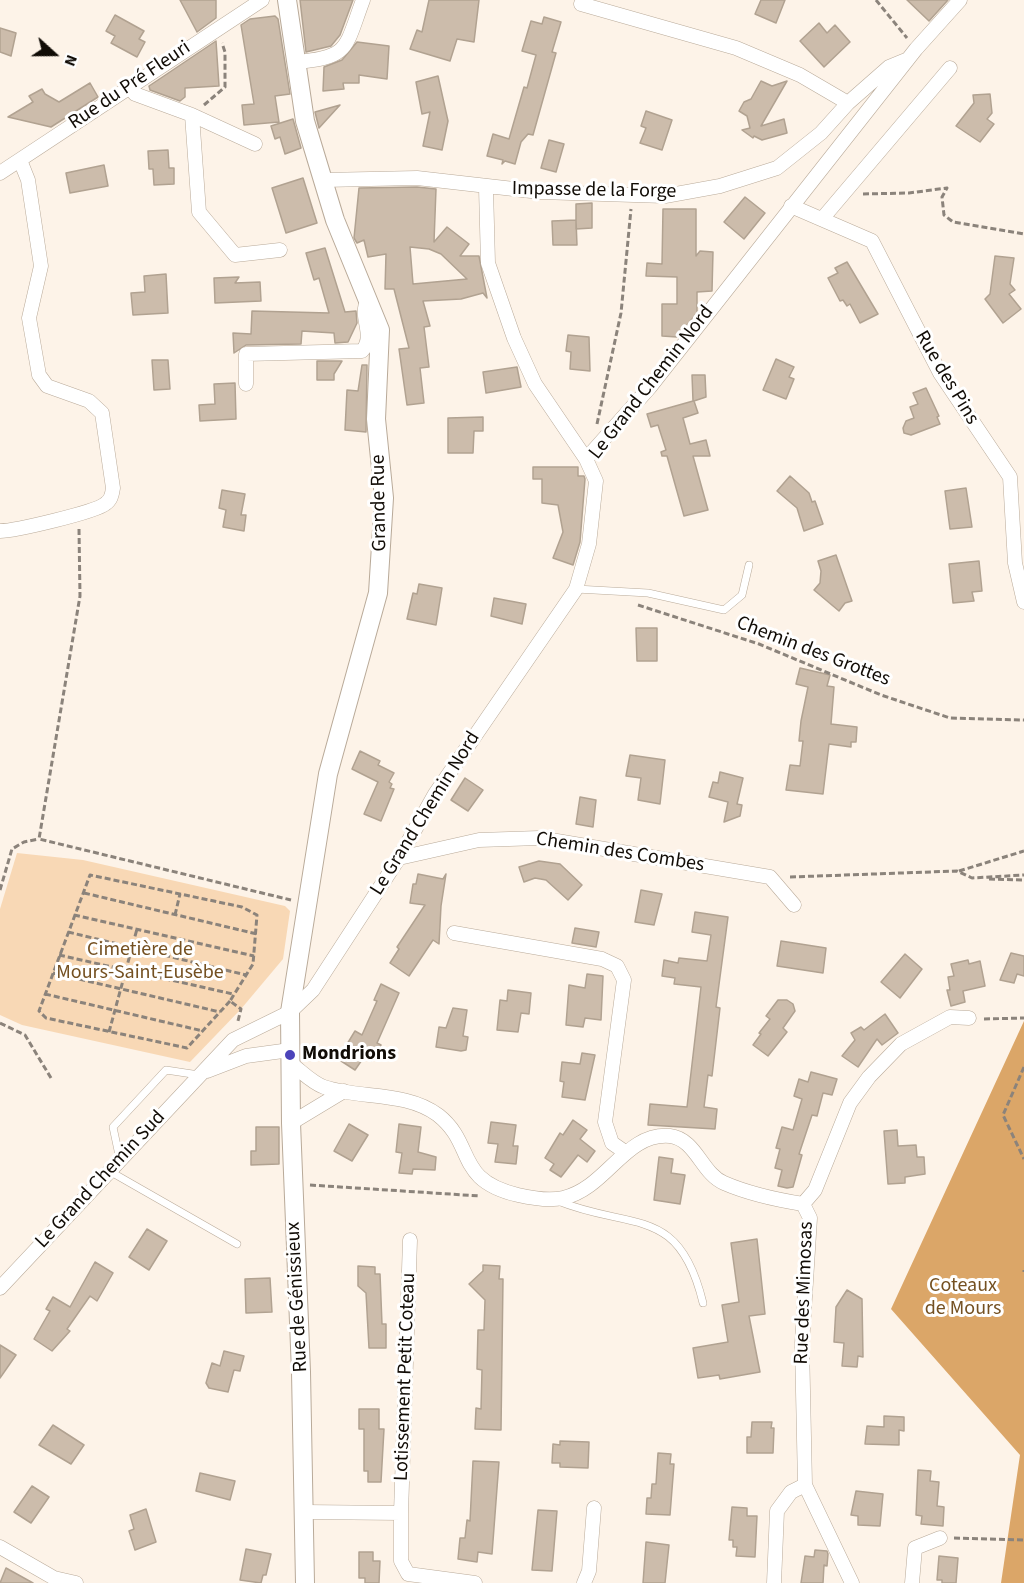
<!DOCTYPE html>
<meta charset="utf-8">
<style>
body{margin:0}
#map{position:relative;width:1024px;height:1583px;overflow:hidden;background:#fdf3e8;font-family:"Source Sans 3",sans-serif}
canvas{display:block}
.north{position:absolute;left:24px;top:24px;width:60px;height:60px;-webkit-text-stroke:4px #fff;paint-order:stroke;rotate:111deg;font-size:16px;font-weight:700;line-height:24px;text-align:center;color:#110c06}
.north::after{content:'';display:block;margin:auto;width:21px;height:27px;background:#110c06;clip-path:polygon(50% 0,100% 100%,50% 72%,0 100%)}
</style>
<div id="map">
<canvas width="1024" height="1583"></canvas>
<div class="north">N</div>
</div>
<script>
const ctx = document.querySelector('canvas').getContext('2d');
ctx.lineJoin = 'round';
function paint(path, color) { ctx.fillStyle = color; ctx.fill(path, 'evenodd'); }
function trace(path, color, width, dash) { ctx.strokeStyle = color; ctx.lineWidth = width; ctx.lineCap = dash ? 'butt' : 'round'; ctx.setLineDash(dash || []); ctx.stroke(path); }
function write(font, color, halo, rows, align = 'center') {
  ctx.font = font + ' "Source Sans 3",sans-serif'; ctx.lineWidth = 6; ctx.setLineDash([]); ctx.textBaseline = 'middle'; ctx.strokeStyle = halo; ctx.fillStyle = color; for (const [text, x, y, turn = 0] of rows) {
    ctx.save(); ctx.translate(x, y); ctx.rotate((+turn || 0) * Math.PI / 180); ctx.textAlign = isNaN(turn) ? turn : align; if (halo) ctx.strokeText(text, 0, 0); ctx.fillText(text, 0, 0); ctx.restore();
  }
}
const green = new Path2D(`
 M17 853 83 860 285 906 290 911 283 959 241 1009 190 1062 22 1025 0 1015V909Z`);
const forest = new Path2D(`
 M1024 1021V1583H1001L1020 1455 891 1309Z`);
const building = new Path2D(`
 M180 0H216V18L197 32Z
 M300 0H353L340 35 331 46 306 52Z
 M429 0H479L474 42 457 39 450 61 410 49 417 30 422 32Z
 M761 0H785L776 23 755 14Z
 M907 0H948L929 21Z
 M115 15 144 31 139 39 145 42 137 57 111 43 115 36 106 31Z
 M275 16 278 19 290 94 275 96 279 122 244 125 242 105 254 104 241 25 250 19Z
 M544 17 561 22 552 52 556 53 533 135 528 134 521 142 515 164 505 161 502 164 503 160 487 156 493 134 509 139 524 87 527 88 536 55 522 51 531 21 542 24Z
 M819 23 827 33 835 25 850 42 824 67 800 41Z
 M0 28 16 33 11 56 0 52Z
 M216 41 219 86 185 88V97L180 101 150 90 149 86 158 80Z
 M357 42 389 46 387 79 359 75V83H343L344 89 323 91 324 67 342 60Z
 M438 76 448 121 442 150 423 146 430 112 422 114 416 82Z
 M761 81 772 86 787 81 761 126 784 119 787 133 762 140 754 136 753 138 742 130 750 128 747 116 739 111 744 102 751 99Z
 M90 83 98 97 51 127 8 117 33 102 29 96 42 89 45 94 59 102Z
 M990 94 992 113 987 119 994 124 980 142 956 126 974 103 973 95Z
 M340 105 319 128 315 112Z
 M646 111 672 120 662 150 640 143 646 128 641 126Z
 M293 119 301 148 285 154 280 137 275 139 271 126Z
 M549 140 564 144 556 172 541 168Z
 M168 150 169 168H174V184L154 185 153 169H149L148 151Z
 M104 165 108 186 70 193 66 173Z
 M303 178 317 223 286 233 272 188Z
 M417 187 436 189 434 242 447 227 469 244 460 256H479L487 298 483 293 461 299 423 301 430 326 424 327 429 367 420 368 424 403 407 405 399 349 409 348 394 289H385L386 254 368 257 364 240 357 243 354 238 359 188ZM410 247 429 249 441 254 467 279 413 284Z
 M745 197 765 213 744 239 724 222Z
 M592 203V228L576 229V204Z
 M663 209H696V256L700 251 713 252 712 291 697 292V313L677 337 662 336V304H677V277L646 276 647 263 662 264Z
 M576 220 577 245H553L552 221Z
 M325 248 345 312 356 311 357 323 348 342 335 343 334 333 302 331 301 344 246 345 234 353 233 333 251 334 252 311 329 313 319 278 314 280 306 253Z
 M995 256 1014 258 1010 284 1015 290 1009 294 1021 309 1003 323 985 299 990 294Z
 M847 262 878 314 860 323 850 304 847 306 843 300 840 301 828 278 838 273 835 268Z
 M166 274 168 313 133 315 131 293 145 292 144 276Z
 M239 277 235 283 260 282 261 301 215 303 214 278Z
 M568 335 589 337 590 371 570 369 571 352 566 351Z
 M776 359 794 367 789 377 794 379 786 399 763 390Z
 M152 360H168L170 389 154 390Z
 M317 361H342L334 374V380H317Z
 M362 365H367L366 432 345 430 347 390 358 391Z
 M517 367 521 387 486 393 483 372Z
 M692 375H705L706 397 694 401 698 413 683 418 690 444 706 440 710 456H693L708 510 684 516 667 456H662L661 452 666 450 658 425 651 427 647 414 693 401Z
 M235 383 236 419 200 421 199 405 215 404 214 384Z
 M926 388 939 416 937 417 940 424 911 435 904 433 903 428 906 421 914 418 910 407 918 404 913 393Z
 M483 417V431H474L473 453H448V418Z
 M533 467H578V476H584L585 479 580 542 573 565 553 558 563 532 558 505 542 503V479H533Z
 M790 476 809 493 812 502 815 501 823 524 804 531 797 508 777 491Z
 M966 488 972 527 950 529 945 491Z
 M222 490 245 494 241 515H246L244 531 223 527 226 510 219 508Z
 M836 555 852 601 845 603 839 611 814 590 820 583 821 571 818 561Z
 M979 561 982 591 972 592 974 601 953 603 949 564Z
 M419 584 442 588 436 625 407 619 413 593 417 594Z
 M494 598 526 604 522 624 491 616Z
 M636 628H657V661H637Z
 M800 668 830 675 827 686 834 687 831 724 857 727 856 742H851V747L829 744 823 794 786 790 790 765 800 766 803 741H799L801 721 808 687 796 684Z
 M360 751 380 761 378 765 394 773 389 782 392 784 390 788 394 789 381 821 364 814 378 782 352 769Z
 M630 755 665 760 660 804 638 800 641 778 626 776Z
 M720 772 743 778 737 804 742 805 740 816 724 822 728 802 709 797 713 782 718 783Z
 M465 778 483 790 468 811 451 800Z
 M580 797 596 800 593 827 576 824Z
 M539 861 560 864 582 885 568 900 546 880 535 878 524 882 519 867Z
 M418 874 443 879 446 874 441 906 439 944 433 940 409 976 390 963 399 949 397 947 425 905 410 903 413 884H416Z
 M641 890 662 894 654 925 635 922Z
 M695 912 728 917 716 1007 720 1008 712 1076 708 1075 704 1107 717 1109 715 1129 648 1125 650 1104 687 1107 701 987 674 984 675 978 662 976 664 960 678 963 679 958 707 961 711 935 692 932Z
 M575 928 599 932 596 947 572 943Z
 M781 941 826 948 823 973 777 966Z
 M1011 953 1024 956V976L1017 974 1014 983 1000 980Z
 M905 954 922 969 900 998 881 982Z
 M968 960 969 964 980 961 985 986 963 991 965 1002 951 1006 947 990H950L948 977 954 976 951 964Z
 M587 974 603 976 601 1020 585 1018 583 1027 566 1025 569 985 585 988Z
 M381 984 399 993 377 1043 381 1045 371 1061 364 1057 355 1070 338 1059 355 1031 362 1035 377 1001 374 1000Z
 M508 990 531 993 529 1014 521 1013 518 1032 497 1030 500 1000 507 1001Z
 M778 1000H787L793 1004 795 1011 783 1028 787 1032 768 1056 753 1045 761 1034 759 1033 770 1019 766 1016Z
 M453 1008 467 1010 463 1036 468 1037 466 1050 461 1051 436 1047 439 1027 446 1028Z
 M885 1014 898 1033 882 1045 877 1039 858 1067 842 1056 855 1040 851 1033 861 1027 864 1030Z
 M582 1053 595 1055 585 1100 562 1097 564 1082 560 1081 562 1062 580 1064Z
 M811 1072 837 1079 832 1095 823 1093 817 1116 812 1115 799 1154 802 1155 793 1187 787 1188 778 1186 782 1170 775 1168 780 1149 776 1148 782 1127 793 1130 802 1099 794 1096 799 1079 808 1082Z
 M573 1120 587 1130 580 1139 595 1151 587 1162 578 1155 561 1177 550 1170 554 1164 545 1158 560 1133 563 1135Z
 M491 1122 516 1125 513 1146H518L516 1164 495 1162 498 1144 488 1143Z
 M349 1124 368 1135 352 1161 334 1151Z
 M399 1124 421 1127 418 1152 436 1157 435 1170 413 1169 412 1174 399 1173 402 1153 396 1152Z
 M256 1127H279V1164L251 1165V1151H256Z
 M897 1130 898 1146 916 1145 917 1157H924L925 1174 905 1177V1183L888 1184 884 1131Z
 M659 1157 673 1159 671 1173 685 1175 680 1204 654 1200Z
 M147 1229 167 1241 149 1270 129 1257Z
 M757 1239 765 1314 749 1316 760 1372 720 1379 719 1375 698 1378 693 1348 728 1342 722 1305 739 1302 731 1243Z
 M95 1262 113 1273 97 1301 90 1296 67 1329 70 1331 52 1351 34 1339 50 1311 46 1309 53 1297 70 1307Z
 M483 1265 500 1266 499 1279H503L501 1430 475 1429 476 1408 481 1409 482 1370 477 1369 478 1330H484L485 1300 469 1284 483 1271Z
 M358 1266 375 1267V1274H380L382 1324H386V1348H369L366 1293 358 1286Z
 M270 1278 272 1312 246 1313 245 1279Z
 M847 1290 862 1299 863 1357 858 1356 857 1367 842 1366 844 1343 834 1342 836 1307Z
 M0 1345 16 1355 0 1378Z
 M224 1351 244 1356 240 1371 234 1370 228 1392 209 1388 206 1383 212 1363 220 1366Z
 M359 1409H379V1429H384L381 1482H368V1471H364V1429H359Z
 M884 1416 904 1417V1431L899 1430V1445L865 1444 867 1426 884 1427Z
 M752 1422H772L771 1428H774L773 1453H747V1437H751Z
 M53 1425 84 1445 71 1464 39 1445Z
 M560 1441 589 1442 588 1468 560 1467V1463H552L553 1444 560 1445Z
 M658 1453 671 1454 670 1464H674L670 1515 646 1514 647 1498H651L652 1484H656Z
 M473 1461 499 1462 492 1554 478 1552 477 1562 458 1559 460 1538H465L467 1520 470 1521Z
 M918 1470 931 1471 930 1481 939 1482 937 1506 944 1507 943 1526 921 1524 922 1516 916 1515Z
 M200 1473 235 1481 230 1500 196 1491Z
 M32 1486 49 1497 31 1523 14 1512Z
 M856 1491 883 1494 880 1526 858 1525V1516L851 1515Z
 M732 1507 747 1508V1516H757L755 1557 736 1556 737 1547H733V1540H729Z
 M146 1509 156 1542 135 1550 129 1531 134 1529 130 1515Z
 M538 1510 557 1511 552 1571 532 1570Z
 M646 1542 669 1545 665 1583H643Z
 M246 1549 271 1554 266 1575H263L261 1583 240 1580Z
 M815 1550 827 1551 828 1554 827 1566 824 1565 823 1583H801L805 1556 814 1557Z
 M359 1552H373V1561H380L379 1583H365V1578H359Z
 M939 1556 958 1558 956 1583H942V1580H937Z
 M6 1568 33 1583H0Z`);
const path = new Path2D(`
 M876 0 907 38
 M204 105 225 87V52L222 43
 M863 194 909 193 947 188 942 197 944 215 953 222 1024 234
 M597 424 621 313 631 209
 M79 529 80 596 39 839 291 900
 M638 605 759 644 881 695 950 718 1024 720
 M959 871 1024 851
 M790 877 957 871 972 878 1024 875
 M989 879 1024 880
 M0 890 12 849 24 842 39 839
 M84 893 257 934
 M74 915 254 956
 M175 915 180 894
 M68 932 246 975
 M59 955 233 994
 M53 973 220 1012
 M45 994 203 1031
 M230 1001 187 1048 46 1018 39 1011 90 875 242 907 257 915 253 964 230 1001 241 1009 238 1021
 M984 1019 1024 1018
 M0 1023 25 1035 51 1078
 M109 1032 137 929
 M1024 1067 1003 1115 1024 1159
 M310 1185 480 1196
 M1024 1270V1272
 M954 1538 1024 1540`);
const lane = new Path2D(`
 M576 589 648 593 724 610 742 595 749 565
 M120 1160 113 1127 166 1070 199 1075
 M111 1172 237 1244
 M558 1201C632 1231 679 1204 703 1303`);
const street = new Path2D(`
 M581 4 736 48 800 75 848 103
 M295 62C350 58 345 48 363 0
 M129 87 135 94 192 115 199 212 235 255 280 250
 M192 115 255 144
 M0 173 262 0
 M323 180 417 178 540 192 665 196 720 186 777 168 821 133 848 103 889 67 906 60
 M486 188 488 263 514 338 535 384 586 459
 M791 206 872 241 940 373 1010 477 1015 563 1024 602
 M822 219 950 68
 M246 384V354L362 351C376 336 359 317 367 302
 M0 531C15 531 95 512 105 504 111 500 112 495 113 488L102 413 89 401 47 386 39 375 29 318 41 266 28 180 20 160
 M399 858 479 840 539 838 770 877 794 905
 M454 933 602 959 617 966 624 980 605 1122 612 1143 625 1152
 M290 1063C300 1070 312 1083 324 1087 360 1099 406 1091 438 1115 476 1145 454 1180 518 1195 531 1198 550 1201 563 1198 607 1188 625 1132 670 1136 696 1139 702 1174 724 1183 747 1193 778 1200 803 1204L810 1218 802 1344 805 1485 852 1583
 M207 1071 246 1056 290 1050
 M291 1123 344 1091
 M803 1204 815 1190 850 1103 869 1077 901 1044 950 1017 969 1018
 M0 1288 233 1040 290 1012 313 990 399 858 435 794 576 589 589 544 596 481 586 459 650 387 916 49 960 0
 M304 1512 401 1513V1561L408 1574 475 1583
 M401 1513 410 1240
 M0 1547 54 1578 76 1583
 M584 1583 589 1571 594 1508
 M774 1583 777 1511 791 1492 805 1485
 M912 1583 915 1548 940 1538`);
const secondary = new Path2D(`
 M287 0 305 121 335 220 380 330 376 419 384 498 378 593 328 774 290 1012 291 1123 301 1372 305 1583`);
const markers = [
 [290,1055,6,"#4c44ba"]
];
const streetNames = [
 ["Rue du Pré Fleuri",130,86,-34],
 ["Impasse de la Forge",594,191,1],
 ["Rue des Pins",946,378,59],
 ["Le Grand Chemin Nord",652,383,-52],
 ["Grande Rue",380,503,-91],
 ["Chemin des Grottes",813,652,21],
 ["Le Grand Chemin Nord",426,814,-58],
 ["Chemin des Combes",620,853,9],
 ["Le Grand Chemin Sud",101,1180,-47],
 ["Rue des Mimosas",805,1293,-88],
 ["Rue de Génissieux",298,1297,-93],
 ["Lotissement Petit Coteau",406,1377,-88]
];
const parkNames = [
 ["Cimetière de",140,951],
 ["Mours-Saint-Eusèbe",140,974],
 ["Coteaux",963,1287],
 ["de Mours",963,1310]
];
const poiNames = [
 ["Mondrions",302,1055]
];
paint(green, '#f8d8b5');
paint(forest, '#dba668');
paint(building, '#ccbcab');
trace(building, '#b1a291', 1.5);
trace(lane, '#b9aa99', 8);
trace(street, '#b9aa99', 15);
trace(secondary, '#b9aa99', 20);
trace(path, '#8b837b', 3, [6, 3]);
trace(lane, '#fff', 7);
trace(street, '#fff', 14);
trace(secondary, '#fff', 18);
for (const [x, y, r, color] of markers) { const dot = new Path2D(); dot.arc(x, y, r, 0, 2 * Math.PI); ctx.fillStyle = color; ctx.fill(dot); trace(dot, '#fff', 2); }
write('20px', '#110c06', '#fff', streetNames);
write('20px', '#745021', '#fff', parkNames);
write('bold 20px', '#110c06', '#fff', poiNames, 'left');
</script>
